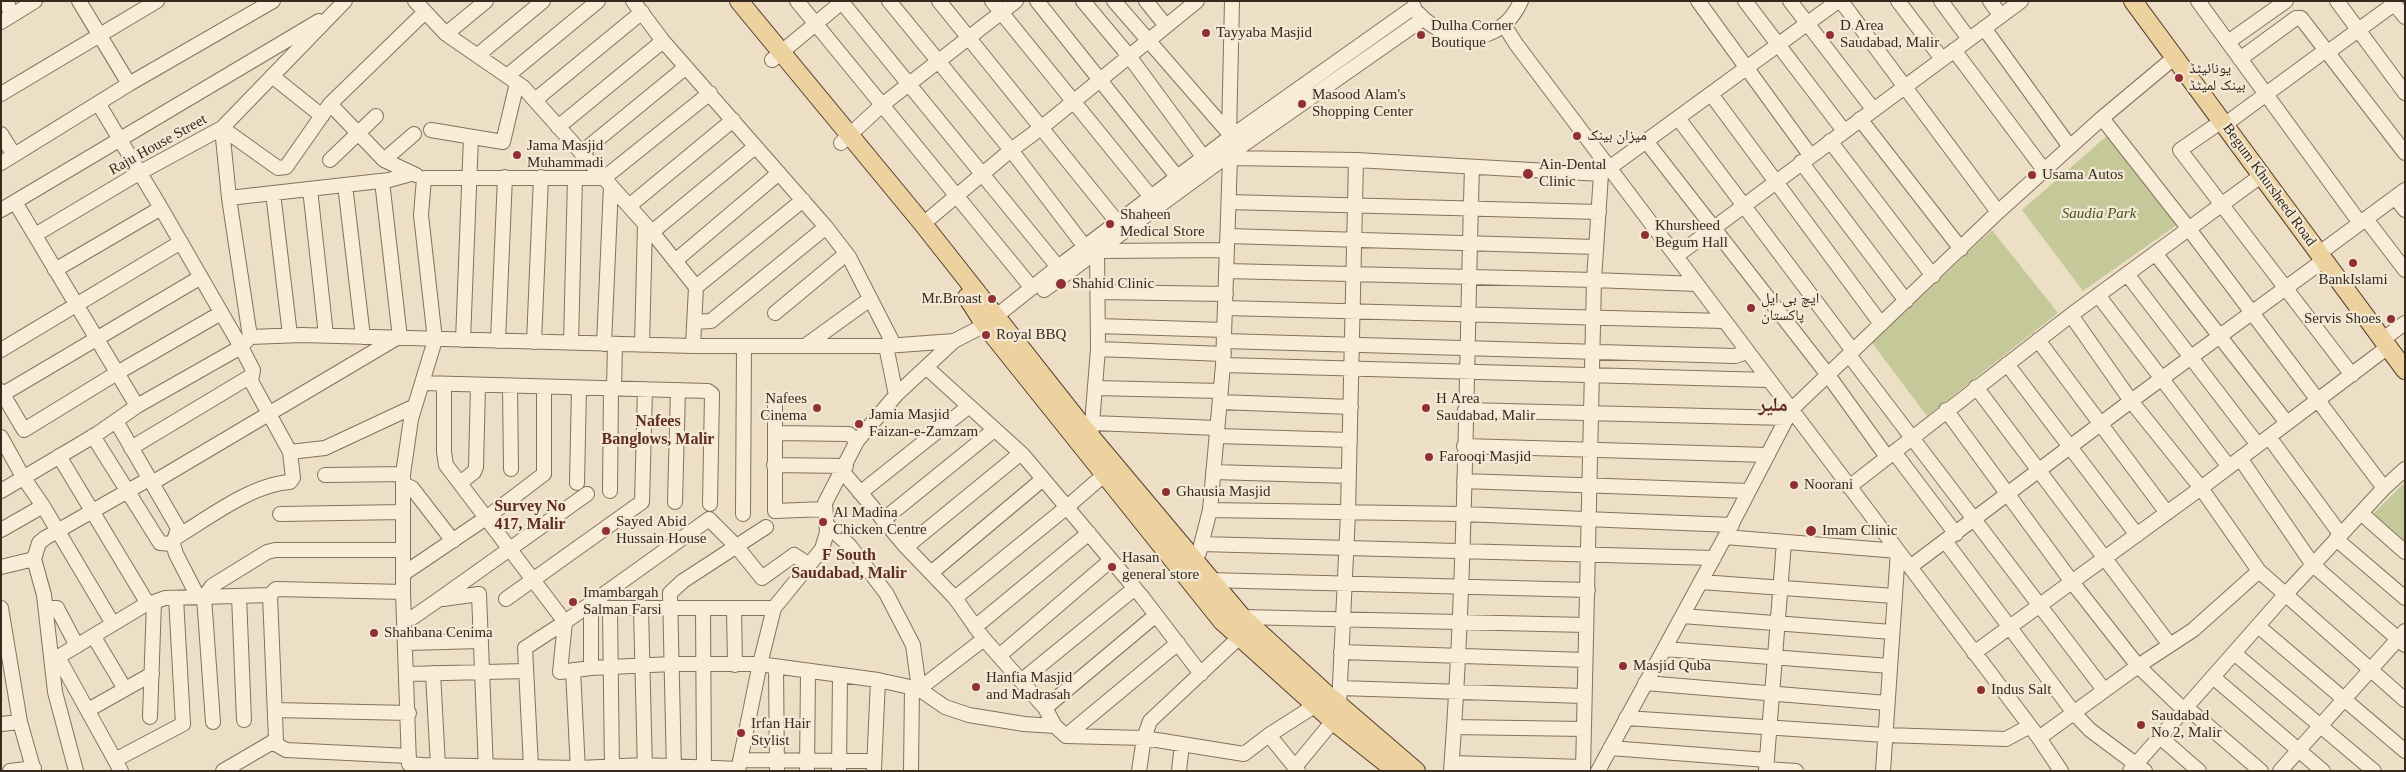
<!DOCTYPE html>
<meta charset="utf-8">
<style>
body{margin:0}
#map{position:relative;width:2406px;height:772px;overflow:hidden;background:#ecdfc5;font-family:"Times New Roman",serif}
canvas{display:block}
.frame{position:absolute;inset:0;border:2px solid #362a1f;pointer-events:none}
</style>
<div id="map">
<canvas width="2406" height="772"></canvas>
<div class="frame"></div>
</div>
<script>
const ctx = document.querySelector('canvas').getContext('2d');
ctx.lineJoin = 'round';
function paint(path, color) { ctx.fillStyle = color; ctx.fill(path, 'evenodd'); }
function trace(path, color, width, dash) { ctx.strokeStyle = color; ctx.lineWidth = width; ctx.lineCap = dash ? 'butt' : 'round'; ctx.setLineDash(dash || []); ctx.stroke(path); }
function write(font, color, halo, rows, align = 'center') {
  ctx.font = font + ' "Times New Roman","Noto Naskh Arabic",serif'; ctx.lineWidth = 4.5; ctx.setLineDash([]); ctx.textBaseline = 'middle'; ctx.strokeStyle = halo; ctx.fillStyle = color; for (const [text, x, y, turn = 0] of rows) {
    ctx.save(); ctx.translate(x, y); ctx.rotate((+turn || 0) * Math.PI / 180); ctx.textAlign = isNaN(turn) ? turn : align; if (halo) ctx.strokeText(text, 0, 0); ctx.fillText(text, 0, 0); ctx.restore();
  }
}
const green = new Path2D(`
 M2108 135 2178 224 2083 291 2022 210Z
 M1992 230 2058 313 1927 416 1872 343Z
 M2405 482V548L2368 519Z`);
const minor = new Path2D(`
 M7 1 11 16
 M79 1 129 84
 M415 1 446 34 523 87 652 232 696 287 693 346
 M633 1 663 41 826 227 849 257 894 345
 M797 1 1032 288
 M841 1 1058 267
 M889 1 1011 150 1085 247
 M939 1 1118 223
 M992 1 1151 197
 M1037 1 1178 178
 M1083 1 1129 56 1204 158
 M1114 1 1228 132
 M1146 1 1166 26
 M1698 1 1810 155
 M1745 1 1844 131
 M1790 1 1873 109
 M1841 1 1998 212
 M1898 1 1942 59
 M1941 1 1969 39
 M1990 1 2001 16
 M2198 1 2360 223
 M2337 1 2405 93
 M2392 1 2405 17
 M1418 13C1449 47 1501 47 1521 1
 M1 22 35 1
 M1504 25 1516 44 2039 738 2061 771
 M1984 28 2070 147
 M446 34 486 1
 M2228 42 2286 1
 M1954 50 2044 170
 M2328 52 2394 4
 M478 55 543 1
 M2240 59 2296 18H2301L2405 153
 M772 60 843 1
 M272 76 322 116
 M507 76 598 1
 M1 94 157 1
 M1711 94 1881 324
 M535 100 642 12
 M98 103 161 208 241 347 253 370 251 381 290 452 293 478 290 482C252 484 207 519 175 538
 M330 104 384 160 416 175
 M1678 118 1853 351
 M2102 118 2189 229 2384 488
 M1860 119 1961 249
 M2231 120 2326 50
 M2222 121 2180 150 2352 375
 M558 127 663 41
 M222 128 278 168 286 167 330 104 425 12
 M222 128 229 198 250 337
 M431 130 503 142 517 83
 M1 134 14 155
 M1229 135 1232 1
 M1646 141 1828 375 1887 457
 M1830 141 1933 276
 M841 143 882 105 1016 1
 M581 153 686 67
 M1224 153 1230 158 1356 160 1601 174
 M330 160 376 116
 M384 160 414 134
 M1801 162 1906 301
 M1 163 129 84 273 1
 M382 181 400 338
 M345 185 363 337
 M310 189 326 335
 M273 193 290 335
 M2395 197 2405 210
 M229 198 389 180 411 174
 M15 202 137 406
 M1229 202 1599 212
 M629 206 733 120
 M1 210 319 21
 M2366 219 2405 270
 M923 224 1011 150 1041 128 1197 1
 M652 232 755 147
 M35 235 139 173 222 128 345 1
 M1228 236 1596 247
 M2325 249 2405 190
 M1099 251 1227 250
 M2155 253 2287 423
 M1676 256 2021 1
 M675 261 779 173
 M55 270 161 208
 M1226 271 1594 280 1697 284
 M2127 274 2258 445
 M696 287 803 200
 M1044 290 1227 156 1423 19
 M1099 292 1226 294
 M2098 295 2229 467
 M1225 308 1724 321
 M775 313 846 254
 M2071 315 2131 401 2201 488 2259 571 2405 700
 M694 322 711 321 826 227
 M1098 326 1224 330
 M2390 334 2405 323
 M463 340 471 137
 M2038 340 2167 513
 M498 341 505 177
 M1224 341 1735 356 1747 352
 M534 342 541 177
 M571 343 575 178
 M604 344 611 186
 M642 345 645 225
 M805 346 870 299
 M886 346 896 395
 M1098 349 1224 354
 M1 350 181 242
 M1849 355 2104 690
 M2007 364 2137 535
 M1223 365 1768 380
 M926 367 1023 455 1143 598 1201 674
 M422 383 708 391 712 394 710 504
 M444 385V452L446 465 565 622 560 672 591 668 671 664H759L878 680 919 689 945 707 969 715 1024 724 1055 726 1066 736 1144 738 1244 754 1269 735 1316 705
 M510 387 511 469
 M1976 387 2170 645
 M1096 388 1221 391
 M614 389 615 344
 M1 391 24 430 117 373 221 313
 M3 394 201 277
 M775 401V511L825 509
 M1220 402 1351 407
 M1465 410 1787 418
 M1946 410 2072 582 2138 666 2184 710
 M116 421 178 528 173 544 176 554 198 597
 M1093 423 1217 428
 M775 433 849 434 857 441
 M93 436 160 543 173 544
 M1217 436 1350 440
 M1 437 23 477 43 506 113 624
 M1091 437 1098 349 1097 249
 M2269 437 2341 535
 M1464 446 1768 455
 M131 448 251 376
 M290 452 325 448 415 406
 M1894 452 1956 534
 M59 456 148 604
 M2240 458 2313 565 2405 645
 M774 465 846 466
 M843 472 906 547 955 598 984 639 1045 708 1055 726
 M1213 472 1349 476
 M325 475 403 474
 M1464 481 1749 491
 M152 483 395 339
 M460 483 474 472 476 467 478 386
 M577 483 579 388
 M403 484 412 488 453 541
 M1849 487 2071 315 2262 175
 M1 491 97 434 137 406 241 347 250 337 302 335 693 346H886L954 341 985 325 1058 267 1229 138 1414 7
 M610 491 611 388
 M860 493 968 407
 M675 502 678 390
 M1210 510 1463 514 1732 525
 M2361 513 2405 552
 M280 514 403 512
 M743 514 744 346
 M883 520 994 430
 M826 524 850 546 886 593 913 645 919 689 984 639
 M1 530 43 506
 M1725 537 1898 551 1883 771
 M2336 539 2405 598
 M1945 541 2074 713 2090 730 2145 771
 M1201 544 1714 558
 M906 547 1021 453
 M1199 553 1210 510 1223 365 1230 158
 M34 559 39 543 45 538 149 479
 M1 567 34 559 44 595 55 692 76 771
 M1910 567 2131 401 2324 260
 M931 573 1043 479
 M403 574 486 518 544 474V387
 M1209 580 1588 590
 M1701 582 1894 596
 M239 596 244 720
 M955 598 1067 507 1112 468
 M443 599 479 594 486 771
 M506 599 642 502 645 389
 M1 608 20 722 34 771
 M46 608H57L77 646
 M584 608H774
 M610 609 612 771
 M641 609 645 771
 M703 609 704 771
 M734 609 735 665
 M1682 616 1892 632
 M1242 617 1586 625
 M405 618H412L438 600 587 494
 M2258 626 2405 751
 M975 627 1089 533
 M94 637 125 689
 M406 643 481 641
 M1664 649 1890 666
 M1341 652 1585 660
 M1974 653 2201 488 2388 347
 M2234 653 2374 771
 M999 656 1111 560
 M58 657 121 771
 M53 660 143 606 165 598 270 595 276 589 403 592
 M776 667 777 771
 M591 668V608
 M573 670 578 771
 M433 673 438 766
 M407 674 525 671
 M2213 677 2323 771
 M1021 681 1135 588
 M1645 683 1887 703
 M1340 688 1584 696
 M2186 707 2261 771
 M1045 708 1156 615
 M88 710 152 674
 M275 710 409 713
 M150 717 154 602
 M1626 718 1885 735 2006 739 2030 726
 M213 722 204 597 212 586 267 552 275 550H403
 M1 724 20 722
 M1454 727 1584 729
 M1269 735 1298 771
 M1066 736 1178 643
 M2160 737 2199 771
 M2039 738 2138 666 2193 630 2259 571
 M272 742 286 750 409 756
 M1610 748 1767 760
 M115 760 183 724 176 598
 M740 760 874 761
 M1452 763 1583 767
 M422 765 409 764 403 592V474L411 419 435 340 421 215 424 178H604L710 93
 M531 767 525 648 565 622 709 519 737 547 762 578 794 555 808 564
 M1295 767 1333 721 1339 705 1348 513 1356 160
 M874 769 878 680
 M1766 769 1796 771
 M10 771 34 768
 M223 771 276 740 270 595
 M421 771 422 765 578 768 645 765 738 769
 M674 771 670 593 683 581 766 527
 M738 771 759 668 774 608 822 549 827 532 825 503 857 441 896 395 954 341
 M807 771 808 671
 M839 771 840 675
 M911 771 912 687
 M1139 771 1144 738 1150 721 1247 630
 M1179 771 1182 744
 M1451 771C1466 570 1466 368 1472 167
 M1583 771 1594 280 1601 174 1838 1
 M1598 771 1725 537 1791 410 1998 212 2102 118 2175 57
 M1766 771 1784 542
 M2130 771 2285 595 2384 488 2405 469
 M2280 771 2405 631`);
const major = new Path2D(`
 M739 1 923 224 1091 437 1242 617 1323 691 1416 771
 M2133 1 2405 370
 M967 297 985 325 1222 621 1333 721 1396 771`);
const markers = [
 [1206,33,5,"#913033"],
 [1421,35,5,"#913033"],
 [1830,35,5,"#913033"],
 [2179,78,5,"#913033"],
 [1302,104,5,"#913033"],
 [1577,136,5,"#913033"],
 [517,155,5,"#913033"],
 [1528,174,6,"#913033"],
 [2032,175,5,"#913033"],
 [1110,224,5,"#913033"],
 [1645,235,5,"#913033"],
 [2353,263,5,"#913033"],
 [1061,284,6,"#913033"],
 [992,299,5,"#913033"],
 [1751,308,5,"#913033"],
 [2391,319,5,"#913033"],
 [986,335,5,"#913033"],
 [817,408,5,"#913033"],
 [1426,408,5,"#913033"],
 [859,424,5,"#913033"],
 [1429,457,5,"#913033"],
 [1794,485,5,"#913033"],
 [1166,492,5,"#913033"],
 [823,522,5,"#913033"],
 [606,531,5,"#913033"],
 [1811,531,6,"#913033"],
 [1112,567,5,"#913033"],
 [573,602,5,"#913033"],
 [374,633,5,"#913033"],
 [1623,666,5,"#913033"],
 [976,687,5,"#913033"],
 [1981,690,5,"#913033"],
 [2141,725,5,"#913033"],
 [741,733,5,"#913033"]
];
const poiNames = [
 ["Dulha Corner",1431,26],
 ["Boutique",1431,43],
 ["D Area",1840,26],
 ["Saudabad, Malir",1840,43],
 ["Tayyaba Masjid",1216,33],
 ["یونائیٹڈ",2189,69],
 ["بینک لمیٹڈ",2189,86],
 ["Masood Alam's",1312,95],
 ["Shopping Center",1312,112],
 ["میزان بینک",1587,136],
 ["Jama Masjid",527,146],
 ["Muhammadi",527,163],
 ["Ain-Dental",1539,165],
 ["Clinic",1539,182],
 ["Usama Autos",2042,175],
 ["Shaheen",1120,215],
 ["Medical Store",1120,232],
 ["Khursheed",1655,226],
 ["Begum Hall",1655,243],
 ["BankIslami",2353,280,"center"],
 ["Shahid Clinic",1072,284],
 ["Mr.Broast",982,299,"right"],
 ["ایچ بی ایل",1761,299],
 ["پاکستان",1761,316],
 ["Servis Shoes",2381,319,"right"],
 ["Royal BBQ",996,335],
 ["Nafees",807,399,"right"],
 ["Cinema",807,416,"right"],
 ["H Area",1436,399],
 ["Saudabad, Malir",1436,416],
 ["Jamia Masjid",869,415],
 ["Faizan-e-Zamzam",869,432],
 ["Farooqi Masjid",1439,457],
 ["Noorani",1804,485],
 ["Ghausia Masjid",1176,492],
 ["Al Madina",833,513],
 ["Chicken Centre",833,530],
 ["Sayed Abid",616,522],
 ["Hussain House",616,539],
 ["Imam Clinic",1822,531],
 ["Hasan",1122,558],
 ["general store",1122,575],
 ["Imambargah",583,593],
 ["Salman Farsi",583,610],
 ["Shahbana Cenima",384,633],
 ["Masjid Quba",1633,666],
 ["Hanfia Masjid",986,678],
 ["and Madrasah",986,695],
 ["Indus Salt",1991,690],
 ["Saudabad",2151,716],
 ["No 2, Malir",2151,733],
 ["Irfan Hair",751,724],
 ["Stylist",751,741]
];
const streetNames = [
 ["Raju House Street",158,145,-29],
 ["Begum Khursheed Road",2269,185,54]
];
const parkNames = [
 ["Saudia Park",2099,214]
];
const neighbourhoodNames = [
 ["Nafees",658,422],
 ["Banglows, Malir",658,440],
 ["Survey No",530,507],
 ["417, Malir",530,525],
 ["F South",849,556],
 ["Saudabad, Malir",849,574]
];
const districtNames = [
 ["ملیر",1773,406]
];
paint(green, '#c5c999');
trace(minor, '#86715c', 16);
trace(major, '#543f30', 20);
trace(minor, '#f7edd8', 14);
trace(major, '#edd29f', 18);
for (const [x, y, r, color] of markers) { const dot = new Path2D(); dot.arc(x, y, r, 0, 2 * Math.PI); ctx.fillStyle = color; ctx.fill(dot); trace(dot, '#f3e9d4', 2); }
write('15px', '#362a1f', '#f3e9d4', poiNames, 'left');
write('15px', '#362a1f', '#f3e9d4', streetNames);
write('italic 15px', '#485227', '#f3e9d4', parkNames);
write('bold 16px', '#612c21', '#f3e9d4', neighbourhoodNames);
write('bold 20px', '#612c21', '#f3e9d4', districtNames);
</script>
